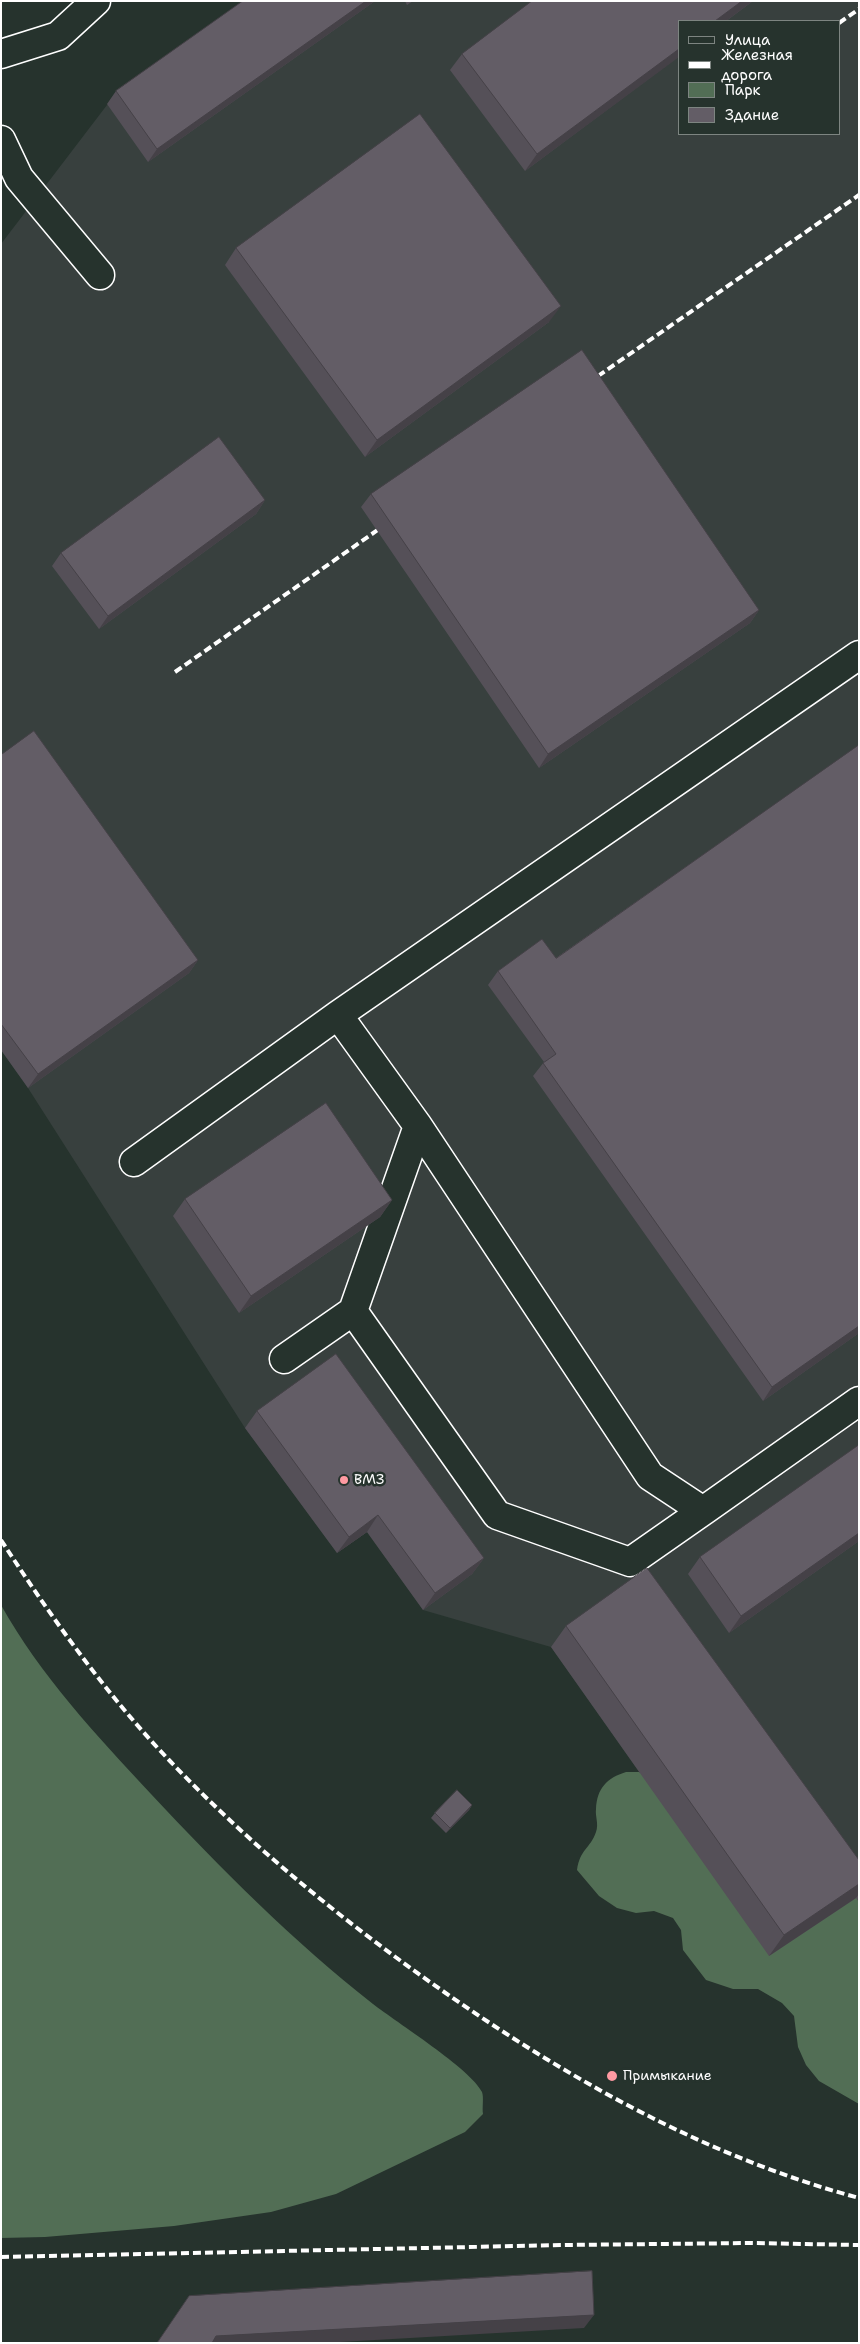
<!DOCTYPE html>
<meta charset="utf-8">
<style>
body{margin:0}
#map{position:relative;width:860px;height:2344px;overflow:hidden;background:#26332d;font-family:"Shantell Sans",sans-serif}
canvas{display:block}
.frame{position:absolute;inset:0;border:2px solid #fff;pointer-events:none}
.legend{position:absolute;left:678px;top:20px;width:162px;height:115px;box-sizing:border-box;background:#26332d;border:1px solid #7d8581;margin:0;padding:6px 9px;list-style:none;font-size:15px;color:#fff}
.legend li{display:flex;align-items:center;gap:10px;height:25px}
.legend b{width:25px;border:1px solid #7d8581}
</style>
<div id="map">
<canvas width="860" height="2344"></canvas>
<div class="frame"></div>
<ul class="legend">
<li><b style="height:6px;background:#26332d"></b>Улица</li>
<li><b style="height:6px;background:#fff"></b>Железная дорога</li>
<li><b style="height:14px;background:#526e55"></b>Парк</li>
<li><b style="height:14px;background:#635d66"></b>Здание</li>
</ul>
</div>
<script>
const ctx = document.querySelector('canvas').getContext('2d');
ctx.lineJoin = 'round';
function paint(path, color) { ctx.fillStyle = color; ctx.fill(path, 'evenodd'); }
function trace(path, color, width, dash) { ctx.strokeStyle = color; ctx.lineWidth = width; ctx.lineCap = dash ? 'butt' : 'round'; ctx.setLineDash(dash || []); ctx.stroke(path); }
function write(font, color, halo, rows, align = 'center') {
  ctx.font = font + ' "Shantell Sans",sans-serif'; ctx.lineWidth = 5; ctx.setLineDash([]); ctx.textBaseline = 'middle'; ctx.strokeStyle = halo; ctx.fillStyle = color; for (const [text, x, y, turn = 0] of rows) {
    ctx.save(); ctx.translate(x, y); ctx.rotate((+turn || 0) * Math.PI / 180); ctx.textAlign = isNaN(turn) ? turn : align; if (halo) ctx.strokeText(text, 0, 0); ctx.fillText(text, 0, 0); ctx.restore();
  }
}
const built = new Path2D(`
 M253 1H859V1902L856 1898 769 1956 551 1647 423 1610 367 1532 337 1553 245 1428 28 1088 1 1050V244L107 105ZM679 21H839V134H679Z`);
const green = new Path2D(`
 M1 1605C40 1675 97 1736 151 1794 221 1869 293 1941 373 2004 396 2022 471 2069 482 2092 484 2097 482 2108 483 2114L465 2132 336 2194 271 2212 174 2226 45 2237 1 2238Z
 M626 1772H639L856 1897 859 1902V2104L819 2081 806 2065 798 2047 794 2016 782 2003 758 1989H733L706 1980 683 1950 681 1930 673 1918 654 1911 636 1913 617 1908 599 1896 577 1870C580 1849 590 1849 596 1832 599 1824 595 1816 596 1809 597 1788 607 1778 626 1772Z`);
const minor = new Path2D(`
 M1 54 58 36 96 1
 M1 140 19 178 100 275
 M338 1015 418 1126 650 1476 703 1511 859 1401
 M418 1126 353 1311 497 1515 630 1562 703 1511
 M134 1162 338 1015 859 655
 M284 1359 353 1311`);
const rail = new Path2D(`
 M839 23 859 9
 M588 383 859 195
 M175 672 389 522
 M1 1540C51 1617 106 1694 169 1760 248 1843 337 1916 430 1982 561 2075 703 2156 859 2198
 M1 2257 565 2245 752 2243 859 2245`);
const wall = new Path2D(`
 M243 1H375L148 162 107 104 116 91Z
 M405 1H413L407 5Z
 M753 1 525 171 450 70 462 54Z
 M236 248 549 322 365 457 225 265Z
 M371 494 759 610 750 623 539 768 361 507Z
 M265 500 256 514 99 629 52 566 61 553Z
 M1 755 198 960 189 973 28 1088 1 1050Z
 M556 958 859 1333 763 1401 533 1076 544 1062 488 985 498 971Z
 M185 1199 392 1200 380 1217 239 1313 173 1216Z
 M257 1411 484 1558 472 1574 423 1610 367 1532 337 1553 245 1428Z
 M859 1445V1541L729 1633 688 1574 700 1557Z
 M566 1626 859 1860V1894L856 1898 769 1956 551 1647Z
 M472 1805 469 1810 446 1833 431 1818 435 1813Z
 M859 1894V1902L856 1898Z`);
const shadedWall = new Path2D(`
 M366 1H375L148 162 157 149Z
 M742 1H753L726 21H715Z
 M679 49V57L525 171 537 154Z
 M561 306 549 322 365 457 377 440Z
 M265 500 256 514 99 629 108 616Z
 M759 610 750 623 539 768 548 754Z
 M198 960 189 973 28 1088 38 1074Z
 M392 1200 380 1217 239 1313 251 1296Z
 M859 1326V1333L763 1401 772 1387Z
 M378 1515 367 1532 337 1553 349 1537Z
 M859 1533V1541L729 1633 741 1616Z
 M484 1558 472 1574 423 1610 435 1593Z
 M472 1805 469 1810 446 1833 450 1828Z
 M859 1884V1894L856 1898 769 1956 784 1935Z
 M594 2315 584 2328 323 2343H212L216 2336Z`);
const building = new Path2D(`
 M243 1H366L157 149 116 91Z
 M532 1H742L715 21H679V49L537 154 462 54Z
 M420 114 561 306 377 440 236 248Z
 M582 350 759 610 548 754 371 494Z
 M219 437 265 500 108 616 61 553Z
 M34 731 198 960 38 1074 1 1024V755Z
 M859 745V1326L772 1387 543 1063 556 1054 498 971 542 939 556 958Z
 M326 1103 392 1200 251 1296 185 1199Z
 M336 1354 484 1558 435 1593 378 1515 349 1537 257 1411Z
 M859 1445V1533L741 1616 700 1557Z
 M647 1568 859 1860V1884L784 1935 566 1626Z
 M457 1790 472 1805 450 1828 435 1813Z
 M592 2271 594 2315 216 2336 212 2343H157L189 2296Z`);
const markers = [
 [344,1480,5,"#ff9aa2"],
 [612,2076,6,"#ff9aa2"]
];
const poiNames = [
 ["ВМЗ",354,1480],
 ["Примыкание",623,2076]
];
paint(built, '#38403e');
paint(green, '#526e55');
trace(minor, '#fff', 31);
trace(minor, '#26332d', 28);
trace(rail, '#fff', 4, [8, 4]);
paint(wall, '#555058');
paint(shadedWall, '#454147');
paint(building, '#635d66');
trace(building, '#454147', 1);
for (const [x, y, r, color] of markers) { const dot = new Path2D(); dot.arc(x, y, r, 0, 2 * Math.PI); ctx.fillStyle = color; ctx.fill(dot); trace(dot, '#26332d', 2); }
write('14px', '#fff', '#26332d', poiNames, 'left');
</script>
